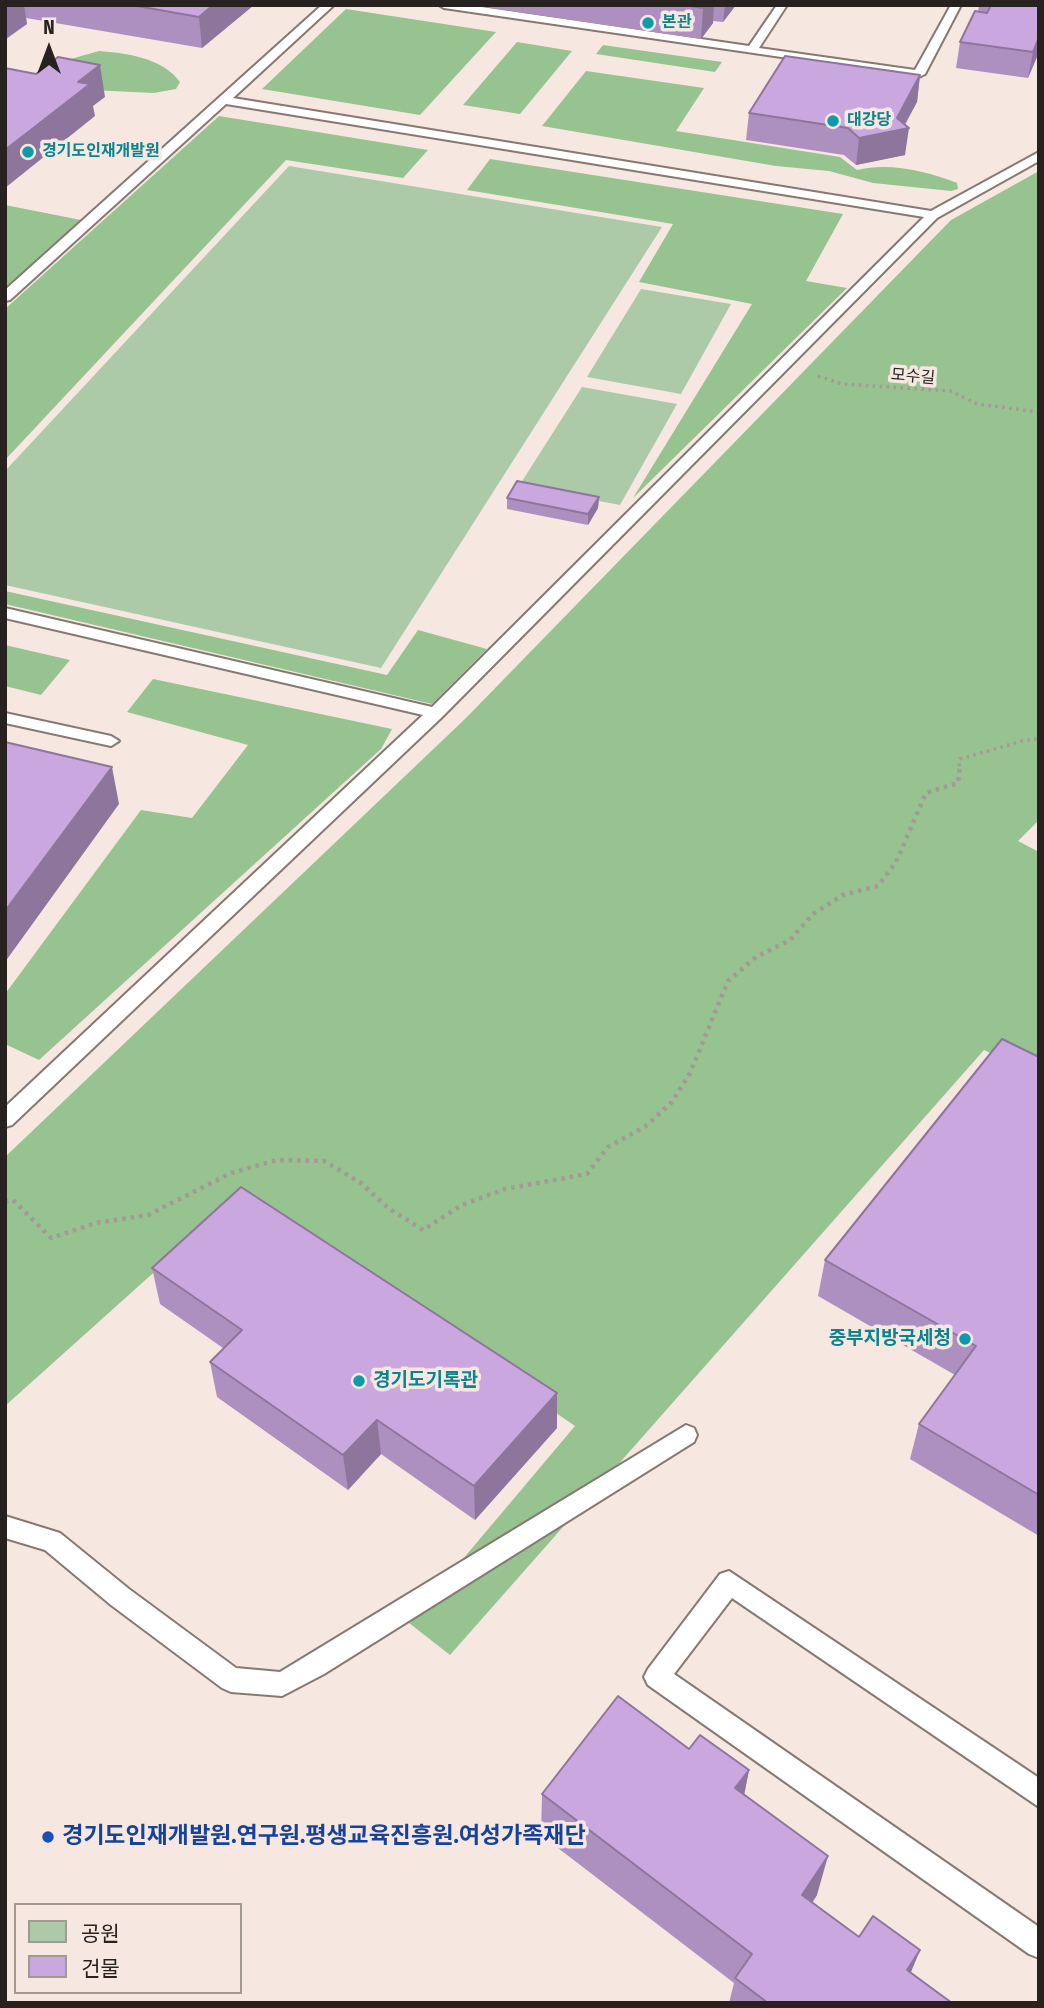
<!DOCTYPE html>
<meta charset="utf-8">
<style>
body{margin:0}
#map{position:relative;width:1044px;height:2008px;overflow:hidden;background:#f6e8e1;font-family:"Fira Sans Condensed","Noto Sans KR",sans-serif}
canvas{display:block}
.frame{position:absolute;inset:0;border:7px solid #27221f;pointer-events:none}
.legend{position:absolute;left:14px;top:1903px;width:228px;height:91px;box-sizing:border-box;background:#f6e8e1;border:2px solid #a39993;margin:0;padding:9px 12px;list-style:none;font-size:21px;color:#27221f}
.legend li{display:flex;align-items:center;gap:14px;height:35px}
.legend b{width:35px;border:2px solid #a39993}
.north{position:absolute;left:14px;top:14px;width:70px;height:70px;-webkit-text-stroke:5px #f6e8e1;paint-order:stroke;rotate:0deg;font-size:19px;font-weight:700;line-height:28px;text-align:center;color:#27221f}
.north::after{content:'';display:block;margin:auto;width:24px;height:32px;background:#27221f;clip-path:polygon(50% 0,100% 100%,50% 72%,0 100%)}
</style>
<div id="map">
<canvas width="1044" height="2008"></canvas>
<div class="frame"></div>
<ul class="legend">
<li><b style="height:19px;background:#accaa8"></b>공원</li>
<li><b style="height:19px;background:#caa7df"></b>건물</li>
</ul>
<div class="north">N</div>
</div>
<script>
const ctx = document.querySelector('canvas').getContext('2d');
ctx.lineJoin = 'round';
function paint(path, color) { ctx.fillStyle = color; ctx.fill(path, 'evenodd'); }
function trace(path, color, width, dash) { ctx.strokeStyle = color; ctx.lineWidth = width; ctx.lineCap = dash ? 'butt' : 'round'; ctx.setLineDash(dash || []); ctx.stroke(path); }
function write(font, color, halo, rows, align = 'center') {
  ctx.font = font + ' "Fira Sans Condensed","Noto Sans KR",sans-serif'; ctx.lineWidth = 7; ctx.setLineDash([]); ctx.textBaseline = 'middle'; ctx.strokeStyle = halo; ctx.fillStyle = color; for (const [text, x, y, turn = 0] of rows) {
    ctx.save(); ctx.translate(x, y); ctx.rotate((+turn || 0) * Math.PI / 180); ctx.textAlign = isNaN(turn) ? turn : align; if (halo) ctx.strokeText(text, 0, 0); ctx.fillText(text, 0, 0); ctx.restore();
  }
}
const green = new Path2D(`
 M289 166 662 227 381 668 5 585V471Z
 M641 289 731 304 681 394 587 377Z
 M582 387 677 404 620 505 519 486Z`);
const forest = new Path2D(`
 M346 9 496 32 420 115 262 89Z
 M517 42 572 51 520 114 463 105Z
 M603 45 722 62 715 72 596 54Z
 M99 51C126 53 163 58 180 82L176 89 154 93 90 90 67 60Z
 M586 71 704 88 676 131 840 157 857 170C888 162 927 171 957 183L958 189 951 191 873 183 829 171 776 166 542 126Z
 M219 116 428 150 403 178 286 160 5 460V309Z
 M490 159 843 214 806 281 847 288 633 498 752 304 639 282 673 224 467 190Z
 M1039 171V820L1018 841 1039 852V1076L984 1050 450 1655 409 1623 575 1426 239 1196 5 1406V1157L466 718 951 220Z
 M5 205 81 220 5 288Z
 M5 591 387 675 418 630 487 649 432 704 5 604Z
 M5 645 70 660 41 695 5 686Z
 M153 679 392 729 381 749 39 1060 5 1044V994L141 810 192 818 248 745 127 712Z`);
const pathFar1 = new Path2D(`
 M818 376 842 384 951 391 977 404 1039 412
 M959 766 960 759 1026 740 1039 739`);
const path = new Path2D(`
 M5 1202 13 1200 51 1238 96 1223 148 1215 231 1173 277 1160 324 1161 361 1183 388 1208 423 1230 462 1205 505 1189 587 1174 608 1147 646 1126 672 1102 690 1073 728 981 756 957 790 940 813 914 843 895 878 886 896 862 926 793 958 783 960 765`);
const service = new Path2D(`
 M322 5H334L233 98 931 211 1039 152V161L937 218 442 717 12 1125 5 1127V1107L423 715 5 618V608L432 707 924 217 226 104 10 300 5 301V290Z
 M439 5H468L749 46 777 5H787L759 48 915 70 951 5H961L925 74 919 77 444 8Z
 M5 713 111 736 119 741 111 746 5 723Z
 M686 1425 694 1428 697 1435 694 1442 324 1674 282 1696 231 1692 222 1688 111 1605 45 1550 5 1538V1516L60 1533 129 1589 236 1668 280 1672Z
 M729 1571 1039 1778V1807L732 1598 674 1674 1039 1927V1958L1029 1954 648 1685 644 1677 648 1669 720 1574Z`);
const wall = new Path2D(`
 M5 5H254L202 48 26 18 27 24 5 40Z
 M471 5H736L723 22 713 21V23L701 39Z
 M979 5H1039V52L1028 78 956 68 960 42 978 12Z
 M920 75 917 102 905 125V155L856 165 844 155 746 140 749 113Z
 M599 497 598 508 588 525 507 509V498Z
 M1039 1057V1536L910 1459 919 1424 955 1375 818 1296 825 1260Z
 M152 1268 557 1428 475 1520 381 1454 348 1490 217 1397 210 1362 223 1348 160 1304Z
 M689 1749 749 1770 744 1795 817 1895 812 1903 859 1937 920 1950 911 1972 952 2003H729L734 1983 541 1835 542 1794Z`);
const shadedWall = new Path2D(`
 M5 5H24L27 24 5 39Z
 M213 5H254L202 48 199 17Z
 M705 5H714L713 23 701 39 703 8Z
 M725 5H736L723 22Z
 M1039 37V52L1028 78 1033 52Z
 M100 65 105 97 93 106 95 116 5 188V150L78 82Z
 M920 75 917 102 902 129 909 128 905 155 856 165 859 138 897 118Z
 M599 497 598 508 588 525V514Z
 M112 767 119 804 5 962V911Z
 M557 1393V1428L475 1520 474 1486Z
 M377 1420 381 1454 348 1490 343 1455Z
 M749 1770 741 1811 735 1788Z
 M828 1856 817 1895 792 1933 802 1895Z
 M920 1950 905 1986 907 1970Z`);
const building = new Path2D(`
 M131 5H213L199 17Z
 M684 5H705L703 8Z
 M991 5H1039V37L1033 52 960 42 975 11 987 13Z
 M785 56 920 75 897 118 909 128 859 138 848 128 749 113Z
 M58 57 100 65 78 82 90 84 5 150V68L36 74Z
 M517 481 599 497 588 514 507 498Z
 M5 742 112 767 5 911Z
 M1002 1039 1039 1057V1495L919 1424 976 1346 825 1260Z
 M241 1187 557 1393 474 1486 377 1420 343 1455 210 1362 242 1330 152 1268Z
 M618 1696 689 1749 700 1735 749 1770 735 1788 828 1856 802 1895 859 1937 873 1916 920 1950 907 1970 952 2003H768L735 1978 752 1954 542 1794Z`);
const markers = [
 [648,23,7,"#0f9aa8"],
 [833,121,7,"#0f9aa8"],
 [28,152,7,"#0f9aa8"],
 [965,1339,7,"#0f9aa8"],
 [359,1381,7,"#0f9aa8"],
 [48,1837,7,"#1a4fb4"]
];
const farCulturenames = [
 ["본관",662,23],
 ["대강당",847,121],
 ["경기도인재개발원",42,152]
];
const farStreetnames = [
 ["모수길",913,377,5]
];
const cultureNames = [
 ["중부지방국세청",951,1339],
 ["경기도기록관",373,1381,"left"]
];
const nearTransitnames = [
 ["경기도인재개발원.연구원.평생교육진흥원.여성가족재단",62,1837]
];
paint(green, '#accaa8');
paint(forest, '#96c390');
trace(service, '#867973', 4);
trace(pathFar1, '#a49994', 3.5, [2.5, 4.5]);
trace(path, '#a49994', 4.5, [3.5, 5]);
paint(service, '#fff');
paint(wall, '#ae90c0');
paint(shadedWall, '#8d759c');
paint(building, '#caa7df');
trace(building, '#8d759c', 2);
for (const [x, y, r, color] of markers) { const dot = new Path2D(); dot.arc(x, y, r, 0, 2 * Math.PI); ctx.fillStyle = color; ctx.fill(dot); trace(dot, '#f6e8e1', 2.5); }
write('bold 16px', '#0d838f', '#f6e8e1', farCulturenames, 'left');
write('16px', '#27221f', '#f6e8e1', farStreetnames);
write('bold 19px', '#0d838f', '#f6e8e1', cultureNames, 'right');
write('bold 23px', '#164399', '#f6e8e1', nearTransitnames, 'left');
</script>
